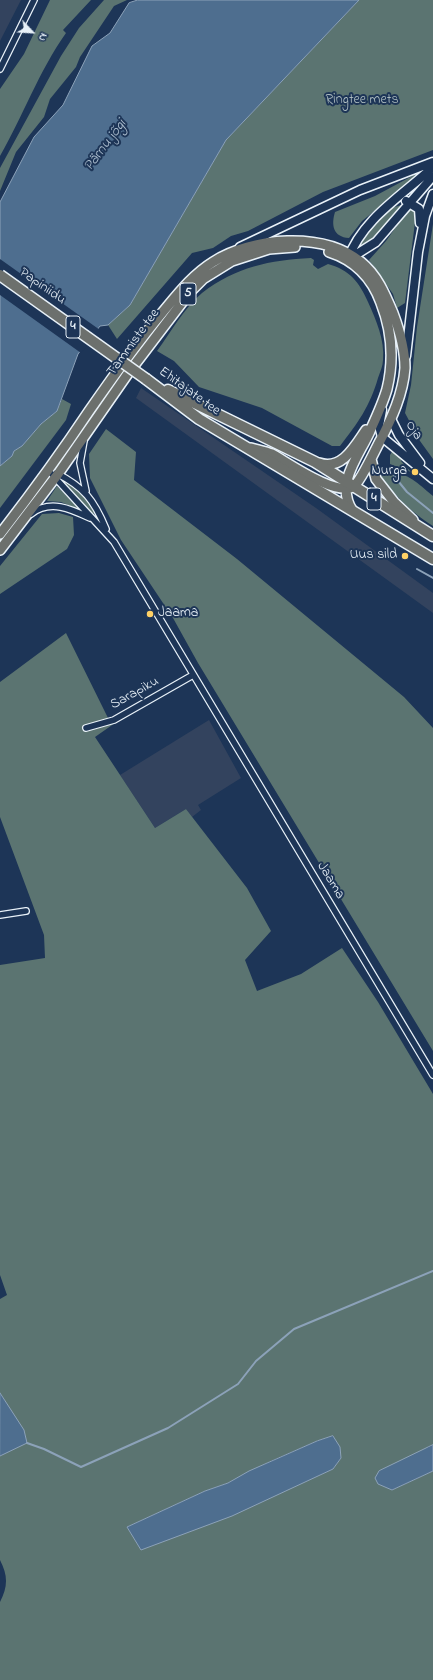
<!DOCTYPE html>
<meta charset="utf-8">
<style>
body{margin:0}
#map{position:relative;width:433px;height:1680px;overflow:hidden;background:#1d3557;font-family:"Indie Flower",sans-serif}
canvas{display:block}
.north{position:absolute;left:12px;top:12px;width:40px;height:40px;-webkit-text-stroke:3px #1d3557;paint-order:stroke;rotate:115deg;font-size:11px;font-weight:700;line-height:16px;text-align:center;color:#e8f1f8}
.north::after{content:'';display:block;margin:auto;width:14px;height:18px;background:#e8f1f8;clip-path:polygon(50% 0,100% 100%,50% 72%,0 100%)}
</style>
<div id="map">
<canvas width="433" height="1680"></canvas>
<div class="north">N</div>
</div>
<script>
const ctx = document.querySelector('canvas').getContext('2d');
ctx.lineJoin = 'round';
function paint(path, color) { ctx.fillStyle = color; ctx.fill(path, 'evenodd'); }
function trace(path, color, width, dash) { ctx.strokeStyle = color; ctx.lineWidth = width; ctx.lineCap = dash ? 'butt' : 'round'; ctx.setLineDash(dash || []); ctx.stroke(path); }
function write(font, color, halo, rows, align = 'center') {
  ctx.font = font + ' "Indie Flower",sans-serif'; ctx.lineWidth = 4; ctx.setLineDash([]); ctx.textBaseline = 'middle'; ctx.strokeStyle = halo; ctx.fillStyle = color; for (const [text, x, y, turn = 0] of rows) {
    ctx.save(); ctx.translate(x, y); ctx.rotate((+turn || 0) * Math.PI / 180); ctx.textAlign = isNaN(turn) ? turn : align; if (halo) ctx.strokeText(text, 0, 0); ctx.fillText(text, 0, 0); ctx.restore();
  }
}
const built = new Path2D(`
 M0 0H21L0 41Z
 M141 388 316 508 433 593V613L136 398Z
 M209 720 241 778 198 805 201 810 192 817 186 809 155 828 120 775Z`);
const green = new Path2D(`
 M50 0H91L63 30 66 33C39 71 23 116 0 156V89L24 54Z
 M104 0H127L114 6 80 57 76 67 50 99 44 117 16 152 0 191V168L61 56 79 28Z
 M359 0H433V150L323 192 248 231 231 236 213 248 192 253 117 339 108 325 130 305 226 140Z
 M429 167 362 221 349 238C333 237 331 225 335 212L375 196Z
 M402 205 370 243 356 249C367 232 380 209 402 205Z
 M410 207 416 214 405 303 397 308 393 294 369 260 386 241Z
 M433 224V459L420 441 405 413 411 385 417 327Z
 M311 258 314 260 313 265 318 269 328 264C350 270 359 282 368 302 376 320 385 340 383 360 383 366 380 372 378 378 370 406 358 423 340 446H332L262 408 199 387 174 361 157 351C171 332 184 308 202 293 236 267 270 260 311 258Z
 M62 399 71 404 66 420 0 508V466L12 456 14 451 22 446 41 424 57 411Z
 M106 429 136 452 134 480 237 559 404 697 433 728V1051L198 663 173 618 121 540 90 478 89 454Z
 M393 450 403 458 401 461 411 472 390 464V455Z
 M392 473C408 472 422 487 433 496V526C410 511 397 498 381 476Z
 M61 480C77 482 89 501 95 514L92 513Z
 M57 486 80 510 61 502 47 501Z
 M59 513 73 517 74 535 67 549 0 594V566L42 514Z
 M66 633 108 718 115 723 95 737 155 828 186 809 247 888 271 931 245 960 257 991 301 974 342 948 378 1002 433 1094V1445L428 1447 392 1490 433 1471V1680H0V1602C8 1586 8 1576 0 1560V1456L2 1455 5 1401 0 1393V1299L7 1295 0 1275V965L45 958 44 935 0 817V682ZM333 1436 341 1458 333 1469 288 1489 141 1549 127 1527 205 1491 228 1483 271 1461 317 1441Z`);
const water = new Path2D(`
 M138 0H359L226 140 130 305 108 325 100 326 78 354 57 411 41 424 22 446 14 451 12 456 0 466V202L34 137 63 105 92 46 110 33 129 3Z
 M0 1393 24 1430 27 1443 0 1456Z
 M333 1436 340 1447 341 1458 333 1469 232 1516 141 1550 127 1527 205 1491 228 1483 249 1471 317 1441Z
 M433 1445V1471L392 1490 378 1484 375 1478 379 1471Z`);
const pier = new Path2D(`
 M0 259 100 330 81 353 0 295Z`);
const stream = new Path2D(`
 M394 476 407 492 433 513
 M417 569 433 578
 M27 1443 44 1449 81 1467 168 1428 238 1384 256 1361 294 1329 433 1271`);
const street = new Path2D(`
 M0 69 34 0
 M84 441 80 463 86 491
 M48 470 114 542 433 1075
 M56 473C84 487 94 500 106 529
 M31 514C50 499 71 509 90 518
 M86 728 114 720 193 675
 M0 915 26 911`);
const secondary = new Path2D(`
 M406 201 419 209 420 223
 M240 247 360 190 433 162
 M348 259C362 219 403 195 433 167
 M349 259 376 242 433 176
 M406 356 418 252 425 216 433 194
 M382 410 379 426 382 437 433 479
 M391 419 399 435 420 463`);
const primary = new Path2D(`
 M329 252C354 260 372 278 381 303 392 331 394 360 387 389 383 403 376 418 370 431 359 456 335 483 352 510
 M371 459 376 479 394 502 413 520
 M319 463C342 471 355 446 366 430
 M0 534C31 494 61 453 89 411 112 378 135 345 161 314 177 295 192 275 213 262 252 237 323 231 361 262 377 275 385 294 393 313 399 329 405 350 405 368 403 394 392 418 380 441 375 450 361 481 354 486 337 498 287 462 272 454 265 451 258 450 251 448
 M0 550 58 474 129 372 190 292 203 279 232 261 269 249 295 247`);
const highway = new Path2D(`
 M146 379 199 419 433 559
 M168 390 315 462 433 536`);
const highwayBridge = new Path2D(`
 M0 275 146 379`);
const markers = [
 [415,472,4,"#ffd166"],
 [405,556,4,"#ffd166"],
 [150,614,4,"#ffd166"]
];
const shields = [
 [188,294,16],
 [73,327,14],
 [374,499,14]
];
const shieldNames = [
 ["5",188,294],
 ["4",73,327],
 ["4",374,499]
];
const parkNames = [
 ["Ringtee mets",362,101]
];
const streetNames = [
 ["Papiniidu",42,287,35],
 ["Tammiste tee",134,343,-54],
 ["Ehitajate tee",189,392,36],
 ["Oja",413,431,57],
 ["Sarapiku",135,694,-29],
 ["Jaama",330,881,59]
];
const poiNames = [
 ["Nurga",407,472],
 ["Uus sild",397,556],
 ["Jaama",158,614,"left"]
];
const waterNames = [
 ["Pärnu jõgi",106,146,-53]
];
paint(built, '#33435e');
paint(green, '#5b7471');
paint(water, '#4e6e8f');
trace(water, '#8ca2b9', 1);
paint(pier, '#1d3557');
trace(stream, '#8ca2b9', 2);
trace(street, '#e8f1f8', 8);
trace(secondary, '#e8f1f8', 11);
trace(primary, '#e8f1f8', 12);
trace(highway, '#e8f1f8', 13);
trace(street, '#1d3557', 5.5);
trace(secondary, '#1d3557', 8);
trace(primary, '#6c706d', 9);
trace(highway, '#6c706d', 10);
trace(highwayBridge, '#e8f1f8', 13, []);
trace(highwayBridge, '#6c706d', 10);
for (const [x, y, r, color] of markers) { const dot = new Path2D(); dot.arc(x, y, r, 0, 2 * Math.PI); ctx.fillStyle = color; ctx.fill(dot); trace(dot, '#1d3557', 1.5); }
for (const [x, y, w] of shields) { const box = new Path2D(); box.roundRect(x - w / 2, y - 11, w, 22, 3); ctx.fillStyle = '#1d3557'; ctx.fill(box); trace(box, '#e8f1f8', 1); }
write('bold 13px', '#e8f1f8', null, shieldNames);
write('14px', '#b0bfc2', '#1d3557', parkNames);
write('14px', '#e8f1f8', '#1d3557', streetNames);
write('14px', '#e8f1f8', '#1d3557', poiNames, 'right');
write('italic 15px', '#b2c3d3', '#1d3557', waterNames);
</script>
